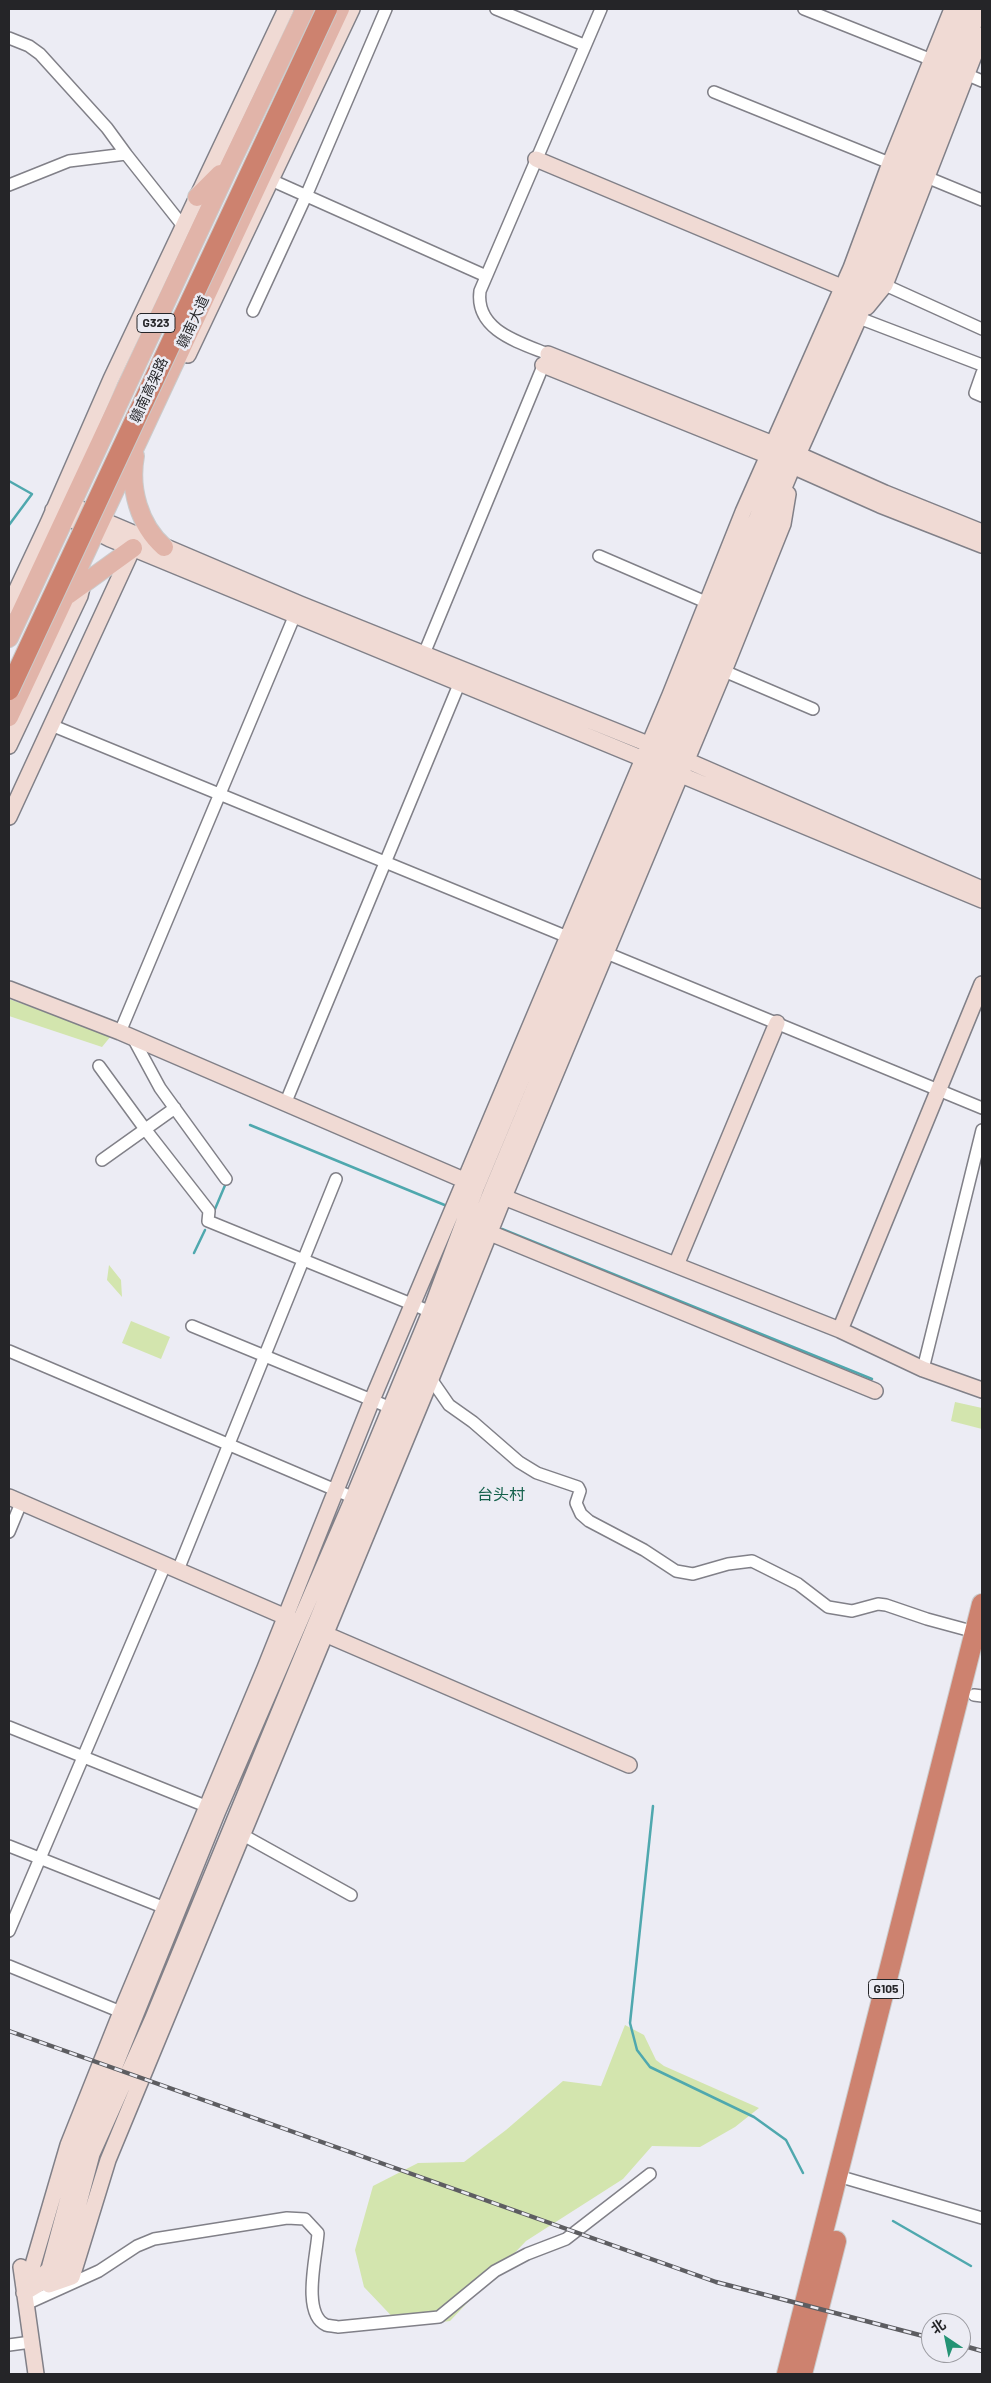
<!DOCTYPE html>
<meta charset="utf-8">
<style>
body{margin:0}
#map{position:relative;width:991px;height:2383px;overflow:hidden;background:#ececf4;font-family:Barlow,"Noto Sans SC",sans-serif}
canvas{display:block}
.frame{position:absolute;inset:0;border:10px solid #252528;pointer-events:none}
.north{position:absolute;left:921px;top:2313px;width:50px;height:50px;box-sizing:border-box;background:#ececf4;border:1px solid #9c9ca2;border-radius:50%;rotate:326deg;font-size:14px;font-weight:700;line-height:20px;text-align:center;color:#252528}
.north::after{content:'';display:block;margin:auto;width:18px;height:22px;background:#249374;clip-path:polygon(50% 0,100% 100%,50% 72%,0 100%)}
</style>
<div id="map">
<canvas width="991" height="2383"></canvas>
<div class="frame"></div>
<div class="north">北</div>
</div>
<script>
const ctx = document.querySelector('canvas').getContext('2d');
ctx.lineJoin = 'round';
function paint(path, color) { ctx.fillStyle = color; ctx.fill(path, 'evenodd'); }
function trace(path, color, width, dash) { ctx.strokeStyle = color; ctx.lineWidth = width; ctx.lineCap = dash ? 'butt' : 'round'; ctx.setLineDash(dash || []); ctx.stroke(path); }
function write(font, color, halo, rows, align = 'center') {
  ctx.font = font + ' Barlow,"Noto Sans SC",sans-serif'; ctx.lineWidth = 5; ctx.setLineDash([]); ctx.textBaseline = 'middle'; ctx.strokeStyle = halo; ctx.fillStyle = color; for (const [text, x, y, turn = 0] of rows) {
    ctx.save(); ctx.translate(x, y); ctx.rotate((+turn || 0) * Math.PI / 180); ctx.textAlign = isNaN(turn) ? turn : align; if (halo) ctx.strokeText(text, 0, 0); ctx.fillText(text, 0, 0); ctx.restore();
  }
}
const green = new Path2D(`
 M9 999 111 1036 102 1047 9 1016Z
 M109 1265 121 1280 122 1297 107 1280Z
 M131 1321 170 1337 161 1359 122 1343Z
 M955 1402 982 1408V1429L951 1421Z
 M625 2025 644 2035 656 2060 664 2066 759 2108 735 2127 700 2147 652 2146 623 2179 526 2241 450 2321 402 2327 364 2287 355 2250 373 2186 418 2163 464 2162 506 2130 563 2081 601 2086Z`);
const stream = new Path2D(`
 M9 481 32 494 9 525
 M250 1125 447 1206
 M215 1209 226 1183
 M502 1229 872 1379
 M194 1253 205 1230
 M653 1806 630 2023 637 2050 650 2067 754 2117 786 2140 803 2173
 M893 2221 971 2266`);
const street = new Path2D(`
 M496 9 584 45
 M804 9 937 62
 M9 38 29 46 40 54 107 128 126 154
 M961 72 982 81
 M714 92 897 166
 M919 174 982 200
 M271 180 486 276
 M9 185 69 161 126 154 183 226
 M885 285 982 329
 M253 311 306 196 386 9
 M859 318 982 365
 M982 373 975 393 982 396
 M599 556 708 603
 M421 661 548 354C518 342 475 330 480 291L601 9
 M724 671 813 709
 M51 725 575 940
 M599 950 982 1108
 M120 1032 297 610
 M134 1040 160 1088 226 1179
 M99 1066 145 1129 209 1211 208 1221 436 1314
 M285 1104 460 682
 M102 1160 175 1108
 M192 1326 396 1410
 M9 1351 359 1500
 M923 1369 982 1130
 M431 1379 449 1405 473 1422 519 1462 537 1473 578 1487 580 1491 576 1503 581 1514 589 1521 644 1550 676 1571 693 1574 728 1564 752 1561 798 1584 828 1607 852 1611 878 1604 886 1605 927 1619 975 1632
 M9 1532 21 1503
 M178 1570 336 1179
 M974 1695 982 1696
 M9 1727 213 1809
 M243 1835 351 1895
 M9 1846 165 1908
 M9 1931 165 1565
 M9 1966 121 2012
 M838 2176 982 2218
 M26 2304 99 2271 137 2246 154 2239 287 2218 305 2219 318 2233C317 2254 301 2314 326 2325 329 2326 334 2326 338 2327L439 2317 495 2271 527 2254 566 2239 650 2174
 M9 2345 31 2342`);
const secondary = new Path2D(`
 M536 159 851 291
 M850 278 851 268 890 163 952 9
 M867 307 885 285 982 35
 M548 354 786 449 885 493 982 532
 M188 355 352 9
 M543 365 781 461 880 505 982 545
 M59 498 100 519 300 604 658 748
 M53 510 110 539 653 763
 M9 606 48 523 111 379 286 9
 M9 746 80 596 84 579
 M679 757 982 889
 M674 772 982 900
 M9 817 133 548
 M9 989 120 1032 473 1184
 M496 1194 840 1330 923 1369 982 1390
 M490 1233 875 1391
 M676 1265 777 1023
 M840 1330 982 984
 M9 1497 295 1621
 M318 1631 629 1765
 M21 2267 36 2374
 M38 2280 49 2269 81 2150 218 1811 353 1498 430 1312 477 1186 667 731 786 449 856 293 902 168 966 9
 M49 2285 72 2277 108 2160 431 1379 504 1197 724 671 783 524 788 494
 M25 2292 68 2145 121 2012 265 1668 372 1400 670 695 743 512 851 268
 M24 2293 61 2271 92 2154 152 2020 442 1317 491 1192 793 466 859 318 913 172 980 9`);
const primary = new Path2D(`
 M197 197 220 174
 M135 456C129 488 139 525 164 547
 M68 595 133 548
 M9 638 230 165 305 9
 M9 717 340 9`);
const highway = new Path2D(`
 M787 2374 982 1604
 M802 2374 836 2241`);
const rail = new Path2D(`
 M9 2031 716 2282 931 2338
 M961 2345 982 2351`);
const highwayBridge = new Path2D(`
 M9 690 327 9`);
const shields = [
 [156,323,38],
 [886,1989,35]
];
const shieldNames = [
 ["G323",156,323],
 ["G105",886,1989]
];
const streetNames = [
 ["赣南大道",193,322,-65],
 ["赣南高架路",149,390,-65]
];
const quarterNames = [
 ["台头村",501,1495]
];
paint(green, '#d3e5ae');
trace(stream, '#4fa8ae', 2.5);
trace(street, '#818088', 14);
trace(secondary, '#818088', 18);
trace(primary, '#cbcbcb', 20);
trace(highway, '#cbcbcb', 22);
trace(street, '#fff', 11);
trace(secondary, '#f0dad4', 15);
trace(primary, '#e1b4a9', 18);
trace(highway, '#cd826f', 20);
trace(rail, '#5d5d61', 4.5);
trace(rail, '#ececf4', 2.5, [8]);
trace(highwayBridge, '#cbcbcb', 22, []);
trace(highwayBridge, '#cd826f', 20);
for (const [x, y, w] of shields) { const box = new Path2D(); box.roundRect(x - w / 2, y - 9.5, w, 19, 4); ctx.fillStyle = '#ececf4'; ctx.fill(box); trace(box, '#252528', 1); }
write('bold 12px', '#252528', null, shieldNames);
write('14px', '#252528', '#ececf4', streetNames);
write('16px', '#15614c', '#ececf4', quarterNames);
</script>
